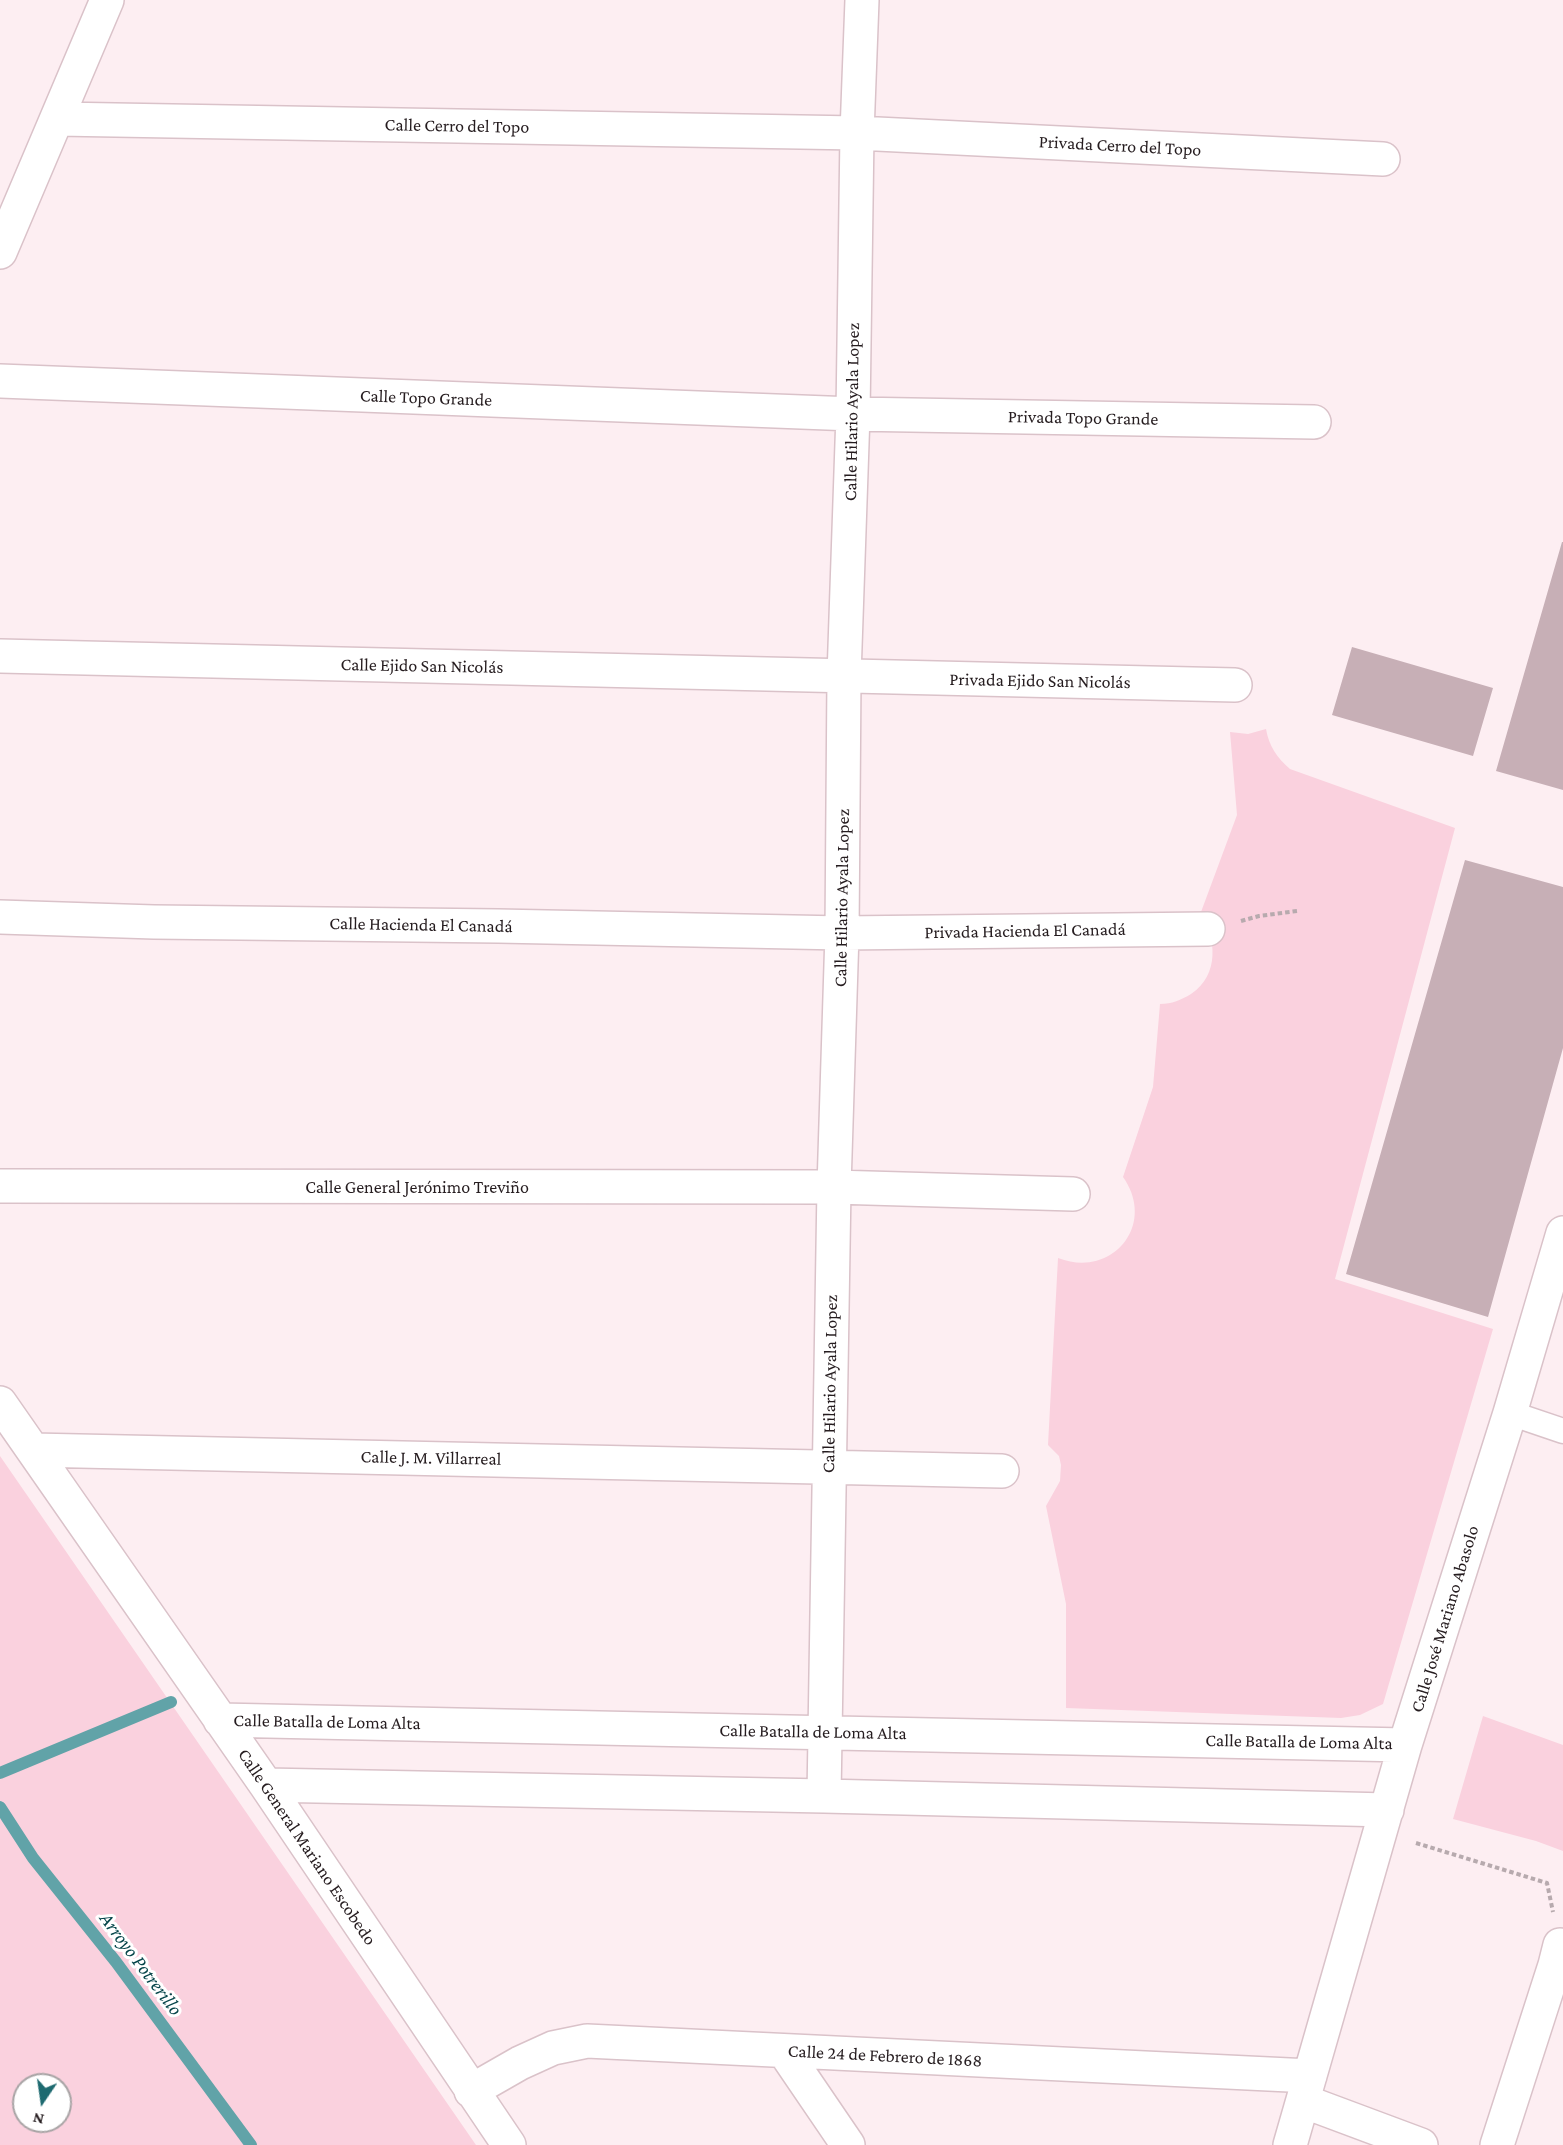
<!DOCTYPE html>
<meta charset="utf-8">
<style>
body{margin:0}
#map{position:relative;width:1563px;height:2145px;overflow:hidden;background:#fdeef2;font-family:"Crimson Pro",serif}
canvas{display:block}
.north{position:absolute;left:12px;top:2073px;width:60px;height:60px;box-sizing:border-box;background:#fff;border:2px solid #a8a4a5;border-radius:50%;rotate:193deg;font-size:16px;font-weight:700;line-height:24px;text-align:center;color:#251c1f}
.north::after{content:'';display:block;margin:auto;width:21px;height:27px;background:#1e6a70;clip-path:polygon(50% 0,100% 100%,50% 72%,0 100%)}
</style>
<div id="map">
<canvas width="1563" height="2145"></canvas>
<div class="north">N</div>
</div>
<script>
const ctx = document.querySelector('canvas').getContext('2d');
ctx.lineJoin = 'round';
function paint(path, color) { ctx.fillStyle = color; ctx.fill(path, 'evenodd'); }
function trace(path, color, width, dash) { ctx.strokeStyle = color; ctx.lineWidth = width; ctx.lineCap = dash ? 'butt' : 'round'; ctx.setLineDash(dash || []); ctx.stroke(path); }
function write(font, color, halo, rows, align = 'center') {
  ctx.font = font + ' "Crimson Pro",serif'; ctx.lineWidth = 6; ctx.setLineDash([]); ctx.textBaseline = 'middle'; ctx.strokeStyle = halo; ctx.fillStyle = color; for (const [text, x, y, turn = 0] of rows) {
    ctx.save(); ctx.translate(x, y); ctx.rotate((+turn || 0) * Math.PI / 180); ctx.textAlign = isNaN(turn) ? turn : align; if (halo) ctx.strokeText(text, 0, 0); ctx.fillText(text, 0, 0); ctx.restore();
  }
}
const green = new Path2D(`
 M1266 729C1269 746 1277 758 1290 769L1455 828 1335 1279 1493 1329 1383 1704 1360 1715 1341 1718 1066 1708V1604L1046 1506 1060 1481 1061 1465 1059 1456 1048 1445 1058 1258C1112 1279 1157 1225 1123 1177L1153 1087 1160 1004C1172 1004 1181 1000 1191 994 1220 975 1216 938 1201 912L1237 815 1230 732 1248 734Z
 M0 1456 476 2145H0ZM24 2085H60V2121H24Z
 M1483 1716 1563 1745V1851L1536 1841 1453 1819Z`);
const stream = new Path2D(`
 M0 1773 171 1702
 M0 1807 33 1858 116 1962 251 2145`);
const building = new Path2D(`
 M1562 542H1563V790L1496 771Z
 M1352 647 1493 688 1473 756 1332 715Z
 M1465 860 1563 887V1048L1488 1317 1346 1274Z`);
const path = new Path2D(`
 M1241 921 1259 916 1297 911
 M1416 1843 1547 1883 1553 1912`);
const lane = new Path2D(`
 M1510 1413 1563 1431`);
const street = new Path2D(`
 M58 119 857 133 1383 159
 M0 252 107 0
 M0 381 853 414 1314 422
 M0 656 1235 685
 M0 917 154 922 498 926 842 933 1208 929
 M0 1186 834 1187 1073 1194
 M0 1403 266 1785 509 2145
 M33 1450 1002 1471
 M220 1720 1405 1745
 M266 1785 824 1796 1387 1810
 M824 1796 834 1187 842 933 844 676 853 414 857 133 862 0
 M784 2051 848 2145
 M471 2091 520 2063 553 2048 587 2041 1310 2076
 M1303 2101 1421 2145
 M1290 2145 1405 1745 1510 1413 1563 1233
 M1497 2145 1555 1965 1560 1945 1563 1946`);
const streetNames = [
 ["Calle Cerro del Topo",457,126,1],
 ["Privada Cerro del Topo",1120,146,3],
 ["Calle Topo Grande",426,398,2],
 ["Calle Hilario Ayala Lopez",852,412,-89],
 ["Privada Topo Grande",1083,418,1],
 ["Calle Ejido San Nicolás",422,666,1],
 ["Privada Ejido San Nicolás",1040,681,1],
 ["Calle Hilario Ayala Lopez",842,898,-89],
 ["Calle Hacienda El Canadá",421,925,1],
 ["Privada Hacienda El Canadá",1025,931,-1],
 ["Calle General Jerónimo Treviño",417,1187],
 ["Calle Hilario Ayala Lopez",830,1384,-89],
 ["Calle J. M. Villarreal",431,1458,1],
 ["Calle José Mariano Abasolo",1445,1619,-73],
 ["Calle Batalla de Loma Alta",327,1722,1],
 ["Calle Batalla de Loma Alta",813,1732,1],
 ["Calle Batalla de Loma Alta",1299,1742,1],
 ["Calle General Mariano Escobedo",307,1847,56],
 ["Calle 24 de Febrero de 1868",885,2056,3]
];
const waterNames = [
 ["Arroyo Potrerillo",141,1964,53]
];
paint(green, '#fad1de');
trace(stream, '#61a3a8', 12);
paint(building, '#c7afb6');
trace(lane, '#dac2c9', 27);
trace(street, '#dac2c9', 36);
trace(path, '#b7aaae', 4, [4.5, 3]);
trace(lane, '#fff', 24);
trace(street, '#fff', 33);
write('18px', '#251c1f', '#fff', streetNames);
write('italic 20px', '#06454a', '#fff', waterNames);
</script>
